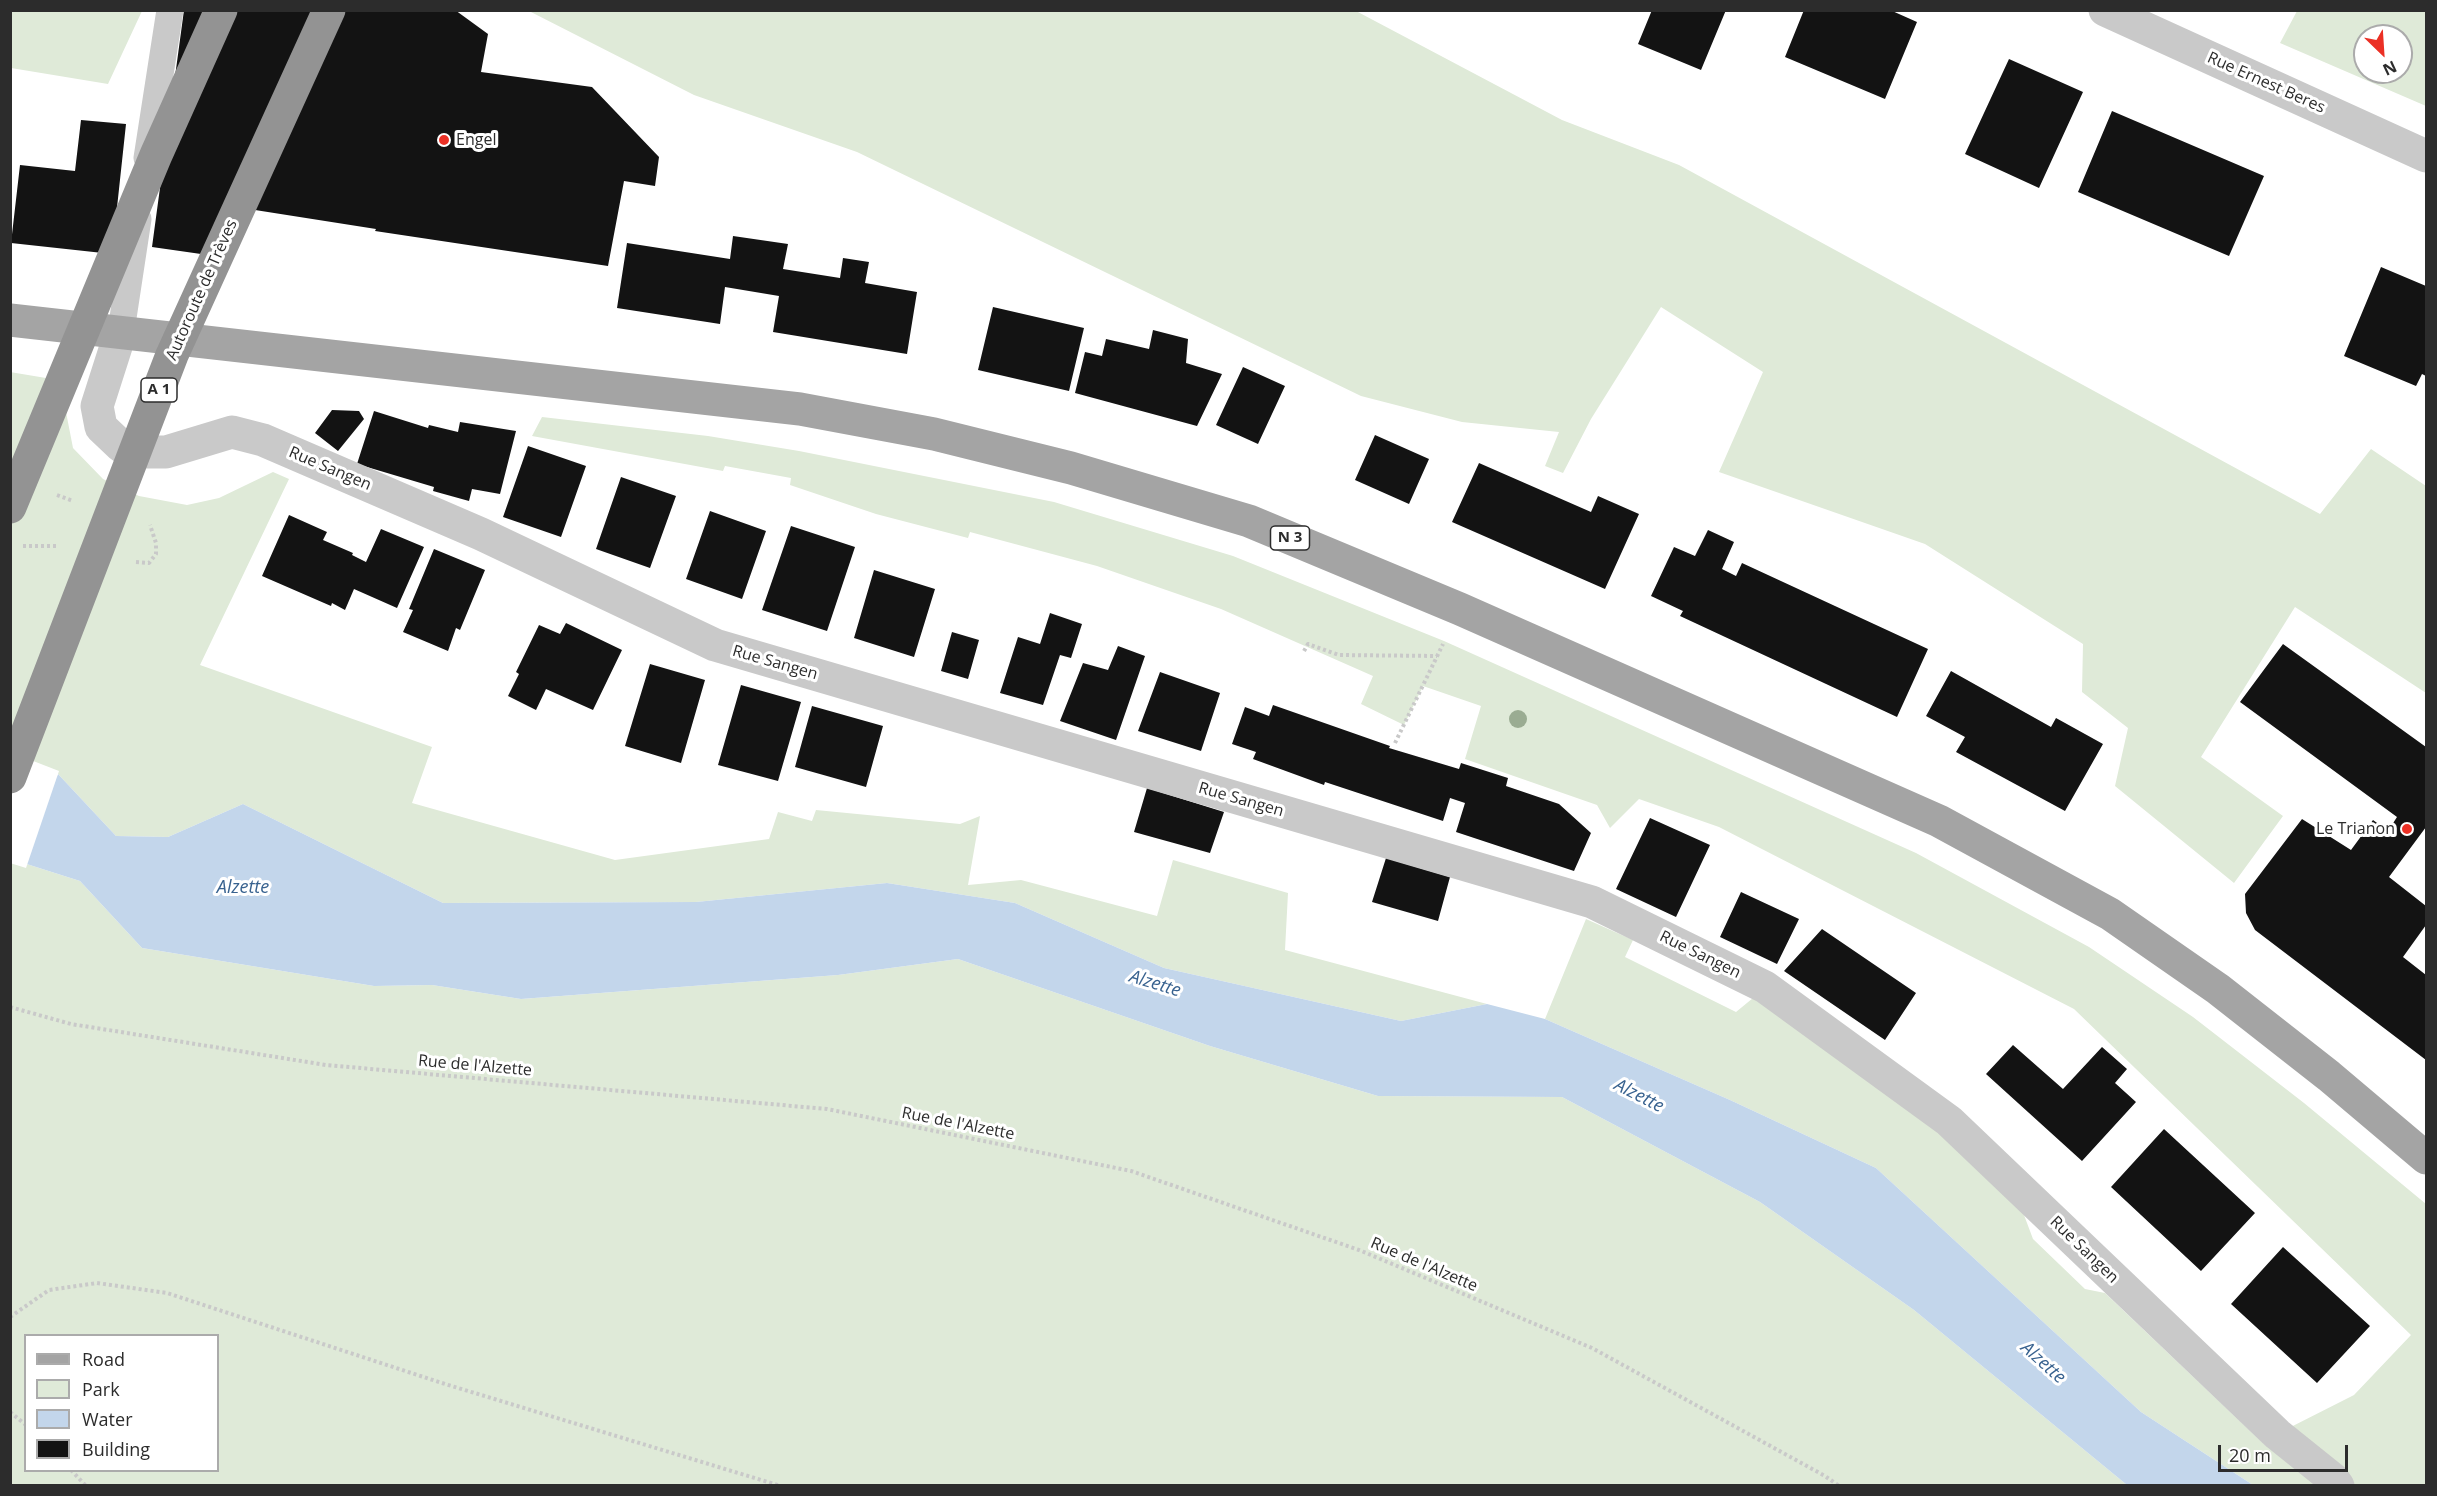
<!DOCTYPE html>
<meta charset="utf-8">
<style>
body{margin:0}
#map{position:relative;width:2437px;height:1496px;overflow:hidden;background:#fff;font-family:"Open Sans",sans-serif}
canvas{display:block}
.frame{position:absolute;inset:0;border:12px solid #2c2c2c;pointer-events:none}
.legend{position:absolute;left:24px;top:1334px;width:195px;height:138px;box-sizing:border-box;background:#fff;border:2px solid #ababab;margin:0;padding:8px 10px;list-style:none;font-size:18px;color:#2c2c2c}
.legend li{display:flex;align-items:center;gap:12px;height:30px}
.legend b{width:30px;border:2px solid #ababab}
.north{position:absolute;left:2353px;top:24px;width:60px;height:60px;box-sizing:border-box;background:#fff;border:2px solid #ababab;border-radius:50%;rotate:155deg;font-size:16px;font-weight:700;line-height:24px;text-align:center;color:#2c2c2c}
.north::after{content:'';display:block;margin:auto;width:21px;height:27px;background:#eb3025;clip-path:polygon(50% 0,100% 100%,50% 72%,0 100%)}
.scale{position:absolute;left:2218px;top:1445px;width:130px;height:27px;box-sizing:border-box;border:3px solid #2c2c2c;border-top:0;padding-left:8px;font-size:18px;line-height:21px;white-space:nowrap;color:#2c2c2c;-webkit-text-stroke:4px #fff;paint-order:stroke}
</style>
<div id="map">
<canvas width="2437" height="1496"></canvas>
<div class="frame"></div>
<ul class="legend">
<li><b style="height:8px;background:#a4a4a4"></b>Road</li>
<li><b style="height:16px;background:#dfead8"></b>Park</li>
<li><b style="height:16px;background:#c3d6eb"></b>Water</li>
<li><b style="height:16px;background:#131313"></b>Building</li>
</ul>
<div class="north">N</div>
<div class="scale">20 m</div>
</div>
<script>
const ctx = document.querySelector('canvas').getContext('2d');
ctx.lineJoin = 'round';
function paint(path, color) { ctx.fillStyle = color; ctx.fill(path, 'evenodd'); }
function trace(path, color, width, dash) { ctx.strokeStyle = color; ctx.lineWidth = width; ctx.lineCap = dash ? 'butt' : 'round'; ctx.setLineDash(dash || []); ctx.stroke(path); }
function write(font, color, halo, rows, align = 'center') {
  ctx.font = font + ' "Open Sans",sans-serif'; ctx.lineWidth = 6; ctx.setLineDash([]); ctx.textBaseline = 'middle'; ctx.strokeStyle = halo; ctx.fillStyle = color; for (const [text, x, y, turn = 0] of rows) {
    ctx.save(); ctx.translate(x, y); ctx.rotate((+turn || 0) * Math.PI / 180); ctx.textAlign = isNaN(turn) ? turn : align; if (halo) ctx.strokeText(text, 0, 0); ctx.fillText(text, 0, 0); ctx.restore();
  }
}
const green = new Path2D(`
 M10 11 11 10 142 11 108 84 11 68Z
 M529 11H1356L1562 120 1679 165 2320 514 2371 449 2426 486V693L2295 607 2201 757 2283 816 2234 883 2115 786 2128 728 2082 692 2083 644 1925 544 1719 472 1763 372 1661 307 1591 419 1563 473 1545 466 1559 432 1462 422 1361 396 857 152 694 95Z
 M2297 11H2426V106L2280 43ZM2365 36H2401V72H2365Z
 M10 372 70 382 66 412 73 448 103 479 139 496 187 505 219 498 273 472 289 479 200 665 432 747 412 803 615 860 769 839 778 812 812 821 816 810 960 824 980 816 968 885 1021 880 1157 916 1173 860 1288 893 1285 950 1487 1004 1401 1021 1164 968 1015 903 887 883 696 902 443 903 243 804 168 837 116 836 58 774 11 755Z
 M542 417 708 436 799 451 1054 502 1233 556 1444 641 1916 853 2089 947 2193 1017 2304 1103 2426 1204V1485H2253L2141 1412 1876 1168 1730 1100 1545 1019 1586 919 1633 940 1625 957 1736 1012 1753 998 1914 1110 2021 1207 2033 1239 2085 1289 2105 1293 2266 1446 2277 1434 2354 1395 2411 1335 2074 1009 1719 827 1639 799 1610 828 1597 805 1465 759 1481 706 1423 686 1404 725 1361 704 1373 676 1221 609 1097 566 970 532 968 538 876 514 790 485 791 478 725 466 723 471 532 436Z
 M11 859 80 881 142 948 374 986 432 985 521 999 838 975 958 959 1210 1046 1378 1096 1562 1097 1760 1202 1914 1310 2127 1485 11 1486ZM26 1336H218V1470H26Z`);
const water = new Path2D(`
 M58 774 116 836 168 837 243 804 443 903 696 902 887 883 1015 903 1164 968 1401 1021 1487 1004 1545 1019 1730 1100 1876 1168 2141 1412 2253 1485H2127L1914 1310 1760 1202 1562 1097 1378 1096 1210 1046 958 959 838 975 521 999 432 985 374 986 142 948 80 881 11 859Z`);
const pier = new Path2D(`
 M10 752 59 771 26 868 10 863Z`);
const building = new Path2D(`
 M184 10H455L488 34 481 72 592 87 659 157 655 186 624 181 608 266 375 231 376 229 236 207 229 258 152 247Z
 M1652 10H1726L1701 70 1638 44Z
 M1804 10H1890L1917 22 1885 99 1785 57Z
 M2009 59 2083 92 2039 188 1965 154Z
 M2112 111 2264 176 2229 256 2078 192Z
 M81 120 126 124 112 254 11 243 20 165 75 171Z
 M733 236 788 244 783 269 840 278 843 258 869 262 865 283 917 292 907 354 773 332 779 296 725 287 720 324 617 308 627 243 730 259Z
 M2381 267 2426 286V376L2422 374 2416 386 2344 356Z
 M993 307 1084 328 1069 391 978 370Z
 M1153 330 1188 339 1186 363 1222 374 1197 426 1075 393 1085 352 1102 356 1106 339 1149 349Z
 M1243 367 1285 386 1258 444 1216 425Z
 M332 410 359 411 364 419 338 451 315 433Z
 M374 411 428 428 429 425 458 432 460 422 516 431 500 494 472 489 469 501 433 491 434 487 357 464Z
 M1375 435 1429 459 1409 504 1355 480Z
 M528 446 586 466 561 537 503 517Z
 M1479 463 1591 512 1598 496 1639 514 1605 589 1452 522Z
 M621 477 676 496 650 568 596 549Z
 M710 511 766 531 742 599 686 579Z
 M289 515 327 532 323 540 353 553 352 555 366 562 381 529 424 547 397 608 354 589 345 610 332 603 331 606 262 576Z
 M791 526 855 547 827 631 762 610Z
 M1708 530 1734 542 1722 569 1736 576 1742 563 1928 649 1897 717 1680 616 1683 611 1651 596 1674 547 1695 556Z
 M434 549 485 570 460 630 456 628 448 651 403 632 413 610 409 609Z
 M874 570 935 589 914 657 854 638Z
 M1050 613 1082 624 1071 658 1060 655 1043 705 1000 693 1018 637 1040 644Z
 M566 623 622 650 593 710 546 689 536 710 508 696 519 674 516 672 539 625 560 634Z
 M952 632 979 640 968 679 941 671Z
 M2283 644 2426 747V827L2389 877 2426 906V925L2403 957 2426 975V1060L2255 930 2246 913 2245 894 2302 819 2351 850 2373 820 2388 831 2397 817 2240 702Z
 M1118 646 1145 656 1116 740 1060 721 1083 663 1108 670Z
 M650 664 705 680 681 763 625 746Z
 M1951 671 2051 727 2056 718 2103 744 2065 811 1956 752 1965 737 1926 716Z
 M1160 672 1220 693 1201 751 1138 731Z
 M741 685 801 702 778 781 718 765Z
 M1273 705 1390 746 1389 748 1459 769 1461 763 1508 778 1506 786 1559 804 1591 833 1574 871 1456 832 1465 803 1450 798 1443 821 1325 782 1324 785 1253 759 1256 752 1232 744 1245 707 1269 716Z
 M812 706 883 726 866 787 795 767Z
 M1147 788 1224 812 1210 853 1134 832Z
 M1650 818 1710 845 1676 917 1616 889Z
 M1386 858 1450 877 1438 921 1372 902Z
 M1741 892 1799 919 1777 964 1720 937Z
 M1822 929 1916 993 1885 1040 1784 971Z
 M2013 1045 2063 1089 2102 1047 2127 1069 2115 1083 2136 1102 2082 1161 1986 1074Z
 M2164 1129 2255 1213 2201 1271 2111 1187Z
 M2283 1247 2370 1326 2317 1383 2231 1304Z`);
const path = new Path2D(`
 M57 495 73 501
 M23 546H58
 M136 562 149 563 156 554V543L150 525
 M1304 651 1308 644 1339 655 1437 656
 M1395 743 1443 644
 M10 1007 71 1024 326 1065 827 1109 1131 1171 1359 1250 1592 1348 1825 1476 1839 1486
 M10 1317 49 1290 97 1283 167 1293 445 1384 781 1486
 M10 1412 26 1425
 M71 1470 86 1486`);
const service = new Path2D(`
 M147 158 170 10
 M121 331 138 219`);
const minor = new Path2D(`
 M2105 10 2426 156
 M121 331 97 406 101 427 121 446 147 452H166L232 432 263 440 481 534 715 645 1592 902 1765 987 1949 1121 2277 1434 2333 1479 2338 1486`);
const primary = new Path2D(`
 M10 320 800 409 934 434 1071 468 1249 521 1460 609 1939 821 2110 914 2218 989 2329 1076 2426 1158`);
const motorwayBridge = new Path2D(`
 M10 507 156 155 221 10
 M10 777 172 355 329 10`);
const trees = [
 [1518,719]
];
const markers = [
 [444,140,6,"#eb3025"],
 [2407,829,6,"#eb3025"]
];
const shields = [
 [159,390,36],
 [1290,538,39]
];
const shieldNames = [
 ["A 1",159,390],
 ["N 3",1290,538]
];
const streetNames = [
 ["Rue Ernest Beres",2266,83,24],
 ["Autoroute de Trèves",202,290,-66],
 ["Rue Sangen",330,469,23],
 ["Rue Sangen",775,663,16],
 ["Rue Sangen",1241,800,16],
 ["Rue Sangen",1700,955,26],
 ["Rue de l'Alzette",475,1066,5],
 ["Rue de l'Alzette",958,1124,11],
 ["Rue Sangen",2084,1250,44],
 ["Rue de l'Alzette",1424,1265,23]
];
const poiNames = [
 ["Engel",456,140],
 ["Le Trianon",2395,829,"right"]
];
const waterNames = [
 ["Alzette",243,888],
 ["Alzette",1155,984,17],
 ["Alzette",1639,1096,27],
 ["Alzette",2043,1363,42]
];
paint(green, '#dfead8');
paint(water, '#c3d6eb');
paint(pier, '#fff');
paint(building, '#131313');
trace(path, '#c9c9c9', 4, [3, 3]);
trace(service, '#c9c9c9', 27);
trace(minor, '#c9c9c9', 33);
trace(primary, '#a4a4a4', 33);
trace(motorwayBridge, '#939393', 33);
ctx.fillStyle = '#9aac92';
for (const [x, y] of trees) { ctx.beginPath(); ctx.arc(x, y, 9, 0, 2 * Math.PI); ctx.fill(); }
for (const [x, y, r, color] of markers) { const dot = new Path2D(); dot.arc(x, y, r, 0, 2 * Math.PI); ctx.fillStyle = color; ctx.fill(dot); trace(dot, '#fff', 2); }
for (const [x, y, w] of shields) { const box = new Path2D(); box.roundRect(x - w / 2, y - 12, w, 24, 4.5); ctx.fillStyle = '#fff'; ctx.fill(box); trace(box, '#2c2c2c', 1.5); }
write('bold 15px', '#2c2c2c', null, shieldNames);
write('16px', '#2c2c2c', '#fff', streetNames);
write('16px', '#2c2c2c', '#fff', poiNames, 'left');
write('italic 18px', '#38628f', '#fff', waterNames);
</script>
